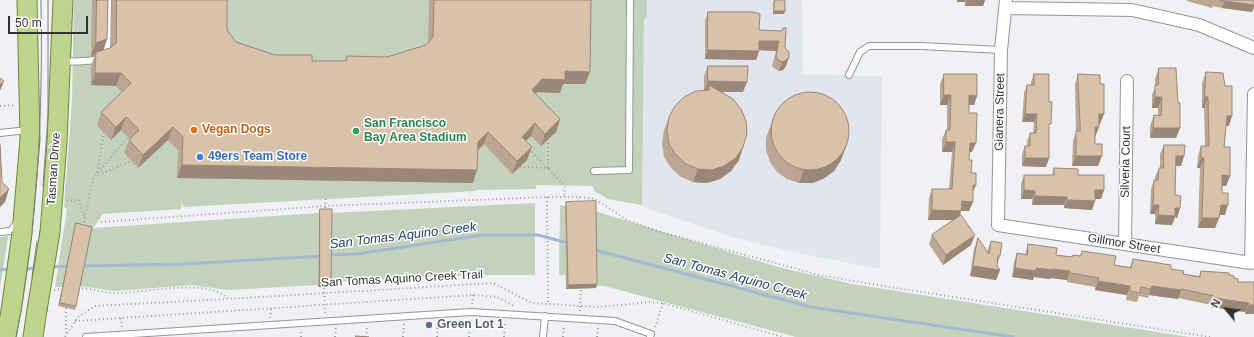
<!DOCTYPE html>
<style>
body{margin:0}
#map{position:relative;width:1254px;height:337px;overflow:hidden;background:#f0f1f4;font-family:Arial,sans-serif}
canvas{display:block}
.north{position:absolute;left:1206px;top:289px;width:40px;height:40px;-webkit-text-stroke:3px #fff;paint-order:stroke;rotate:299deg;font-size:11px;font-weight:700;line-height:16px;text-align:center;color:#303032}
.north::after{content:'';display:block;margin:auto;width:14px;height:18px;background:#303032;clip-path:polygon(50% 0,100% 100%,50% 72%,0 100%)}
.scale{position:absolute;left:8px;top:16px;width:80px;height:18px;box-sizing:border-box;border:2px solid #303032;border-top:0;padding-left:5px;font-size:12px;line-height:14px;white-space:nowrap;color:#303032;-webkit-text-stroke:3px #fff;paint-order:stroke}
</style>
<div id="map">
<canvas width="1254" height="337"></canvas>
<div class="north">N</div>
<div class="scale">50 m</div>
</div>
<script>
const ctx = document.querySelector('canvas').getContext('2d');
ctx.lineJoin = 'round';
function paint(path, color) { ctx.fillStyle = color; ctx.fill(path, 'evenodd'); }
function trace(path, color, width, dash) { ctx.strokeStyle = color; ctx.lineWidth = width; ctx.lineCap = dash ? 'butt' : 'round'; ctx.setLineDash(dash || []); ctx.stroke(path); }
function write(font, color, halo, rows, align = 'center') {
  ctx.font = font + ' Arial,sans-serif'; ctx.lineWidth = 3; ctx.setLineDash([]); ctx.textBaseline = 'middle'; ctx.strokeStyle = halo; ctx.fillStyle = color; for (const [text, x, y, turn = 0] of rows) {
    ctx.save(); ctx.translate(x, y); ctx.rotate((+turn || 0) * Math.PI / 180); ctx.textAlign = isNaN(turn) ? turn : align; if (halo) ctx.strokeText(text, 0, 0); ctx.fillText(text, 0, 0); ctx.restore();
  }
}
const built = new Path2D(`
 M647 0H802L803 75 882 76 880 269 802 254 733 237 646 208 642 205 644 18H646Z`);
const green = new Path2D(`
 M74 0H647V18H644L642 205 608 199 594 191 593 186 536 185V189L476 190V191L183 207 182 199 181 209 103 214 93 228 319 213 318 285 227 290 192 285 115 291 80 286 55 287 67 209 64 207 72 100Z
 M535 203V275H471L330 282 331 213Z
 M560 205 565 206 566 275H559Z
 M595 211 778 267 852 284 1189 337H796L604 286H596Z
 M7 236 8 237 0 288V237Z`);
const stream = new Path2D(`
 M595 250 811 307 1013 337
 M328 255 357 254 482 235H538L568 243
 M80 266 184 264 323 256
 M50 267 71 266
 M23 269 37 268
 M0 270 11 269`);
const path = new Path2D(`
 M0 106 15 105
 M104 132 97 174 106 172 131 161
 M529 149 565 186 564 197
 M520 167 548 168V139
 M547 197 548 304
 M580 197 595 199 627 220 657 231 819 275 883 286 1210 337
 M67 201 79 200 84 217
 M325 212 326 196
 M101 222 325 206 547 197H580V203
 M83 226 93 179 128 137
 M324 284 325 314
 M78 288C91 288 104 293 118 293 145 293 208 277 228 299L493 283 532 303 600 307 650 302 663 303 783 337
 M54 290 64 289
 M472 304 473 295
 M580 311 581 286
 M121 318 122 327
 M270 318 271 308
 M75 321 473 295 497 297 514 306
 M655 327 663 303
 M66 333V308
 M65 337 78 317 95 306 227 299
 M301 337V330
 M335 337 336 328
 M366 337 367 326
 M403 337 404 324
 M437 337 438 322
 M469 337 471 320
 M504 337 505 322
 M563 337 564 325
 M597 337 598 328`);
const service = new Path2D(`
 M63 62C75 61 100 63 107 54L108 0
 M849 75 860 52 869 46H921L1001 50
 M0 133 28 130
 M594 171 629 170 630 0
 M0 232 11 231 18 221
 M86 337 471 312 615 321 651 334 650 337
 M543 337 545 316`);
const minor = new Path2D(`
 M1006 0 1001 50 998 225 1251 263 1254 94
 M1006 8 1132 10 1199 25 1254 48
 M1125 244 1127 81`);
const primary = new Path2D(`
 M50 232 57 142 63 0
 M22 233 30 139 27 0
 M6 337 11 311
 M33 337 37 310`);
const tram = new Path2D(`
 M43 186 48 116V0
 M32 277 37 241
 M16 337C38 225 43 113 41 0`);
const primaryBridge = new Path2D(`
 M37 310 50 232
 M11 311 22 233`);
const wall = new Path2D(`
 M92 0H108L107 39 103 50 110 48 111 47 112 0H227V30L236 42 275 55 312 61H345L347 56 387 57 426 45 428 42 429 0H591L585 84H563L560 93 537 92 536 94 560 119 556 132 541 146 531 136 526 141 527 160 512 174 484 144 478 150 473 183 177 178 178 150 168 140 138 168 124 153 129 140 130 139 121 130 111 140 97 125 101 112 122 92 116 86 91 85V65L95 55 91 56Z
 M774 0 784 14H773V3Z
 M957 0H985L983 6H965V2H957Z
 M1187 0H1254L1252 12 1222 8 1213 6 1212 8 1187 1Z
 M708 12 759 30 785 48 786 66 783 70 779 71 775 69 772 66 776 51 759 50 756 60 705 59V21Z
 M708 66 743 92H721L739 160 731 171 720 179 707 183 693 182 681 177 671 168 664 157 662 143 664 130 669 117 704 90V76Z
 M1159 68 1178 103 1180 128 1176 138H1150V126L1154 115 1158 116V108H1152V95L1155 87V78Z
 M1206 72 1229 126H1226L1224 147 1230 176 1226 186H1222V193L1225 215H1219L1215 228H1198L1200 168H1197L1198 156 1201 146H1205L1204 108H1202V83Z
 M944 74 977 96 974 105H969V113L972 152H969V160L971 173 973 192V202L969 211H961L960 215 971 245 943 265 929 244 932 235 953 220H928L929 198 932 189H949L952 152H942V139L946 130H947V105H940V84Z
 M1034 74 1049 130V158L1046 167 1022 166V154L1025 146H1027V141L1030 133H1033L1034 122H1022L1024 93 1027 85H1031V82Z
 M1078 74 1100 124H1099V127L1095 137V144L1098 166H1072L1073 141 1076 132 1075 84Z
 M775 113 841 160 834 171 823 179 812 183H799L787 179 777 172 770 162 766 150V138Z
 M1164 145 1184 156 1181 166H1176L1175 192V195L1180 208 1177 218 1175 217 1172 225 1155 224V214H1150L1151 189 1154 180H1155V177L1159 168H1160V154Z
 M1054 168 1078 175 1104 190 1101 199H1095L1092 210 1064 208V205H1032V199H1021V184L1024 175H1052Z
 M566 202 597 284 596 288 566 289 565 206Z
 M320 209 330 287H318L319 213Z
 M76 223V306L75 310 58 306 75 227Z
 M978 238 987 252 991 241 1000 256 997 266 1000 270 996 280 970 276 974 249Z
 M1028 244 1056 255 1072 257 1073 255 1080 256 1082 251 1114 265 1130 267 1133 259 1171 269 1183 274 1199 276 1201 271 1229 275 1238 282H1254V314H1245V312L1211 307V305L1178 298V299L1149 295 1148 298 1139 296 1137 302 1126 300 1127 295 1095 290V287L1067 282V280L1051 278 1050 279 1034 277 1033 280 1012 277 1014 262 1017 253 1025 254Z`);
const shadedWall = new Path2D(`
 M957 0H966L965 2H957Z
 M967 0H985L983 6H965Z
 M1225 1 1254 5V7L1252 12 1222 8Z
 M774 11H785L784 14H773Z
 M107 39 103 52H96L95 55 91 56 96 43Z
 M759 41H779L776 51 756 50Z
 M708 50 759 51 756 60 705 59Z
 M789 57 786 66 783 70 779 71 782 62Z
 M565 71 590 72 585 84H563L560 93 537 92 527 102 532 90 542 79Z
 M95 73H121L116 86 91 85Z
 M4 81 0 91V85Z
 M708 81 747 82 743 92H708L709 85 706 92H704Z
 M944 95H951L947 105H940Z
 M969 95 977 96 974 105H966Z
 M1155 97H1162L1158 108H1152Z
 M1205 97H1208L1204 108H1202Z
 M1025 114H1037L1034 122H1022Z
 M1099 114H1104L1100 124H1095Z
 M1227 116H1232L1229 126H1223Z
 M126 117 121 130 111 140 116 127Z
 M560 119 556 132 541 146 545 134Z
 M535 123 531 136 517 149 522 137Z
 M173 127 168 140 138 168 143 155Z
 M1095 127H1099L1095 137Z
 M1153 128H1180L1176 138H1150Z
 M488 132 484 144 473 155 478 142Z
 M946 142H955L952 152H942Z
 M970 143H976L972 152H966Z
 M532 147 527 160 512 174 517 161Z
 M743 147 739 160 731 171 720 179 707 183 693 182 698 169Z
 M846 147 841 160 834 171 823 179 812 183H799L804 170Z
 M1076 156H1102L1098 166H1072Z
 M1176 156H1184L1181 166 1172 165Z
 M1025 158H1049L1046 167 1022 166Z
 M1201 158H1204L1200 168H1197Z
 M182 165 477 170 473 183 177 178Z
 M1222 175 1230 176 1226 186H1219Z
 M973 185H976L972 194Z
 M9 189 5 202 0 207V198Z
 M1024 190 1035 191 1032 199H1021Z
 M1095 190H1104L1101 199H1092Z
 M1035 196 1067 197 1064 205H1032Z
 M1067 200 1095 201 1092 210 1064 208Z
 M962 201 973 202 969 211H961L958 220H928L932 210Z
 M1153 205H1159L1155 214H1150Z
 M1221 205H1228L1225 215H1217Z
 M1175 208H1180L1177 218 1175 217 1172 225 1155 224 1158 215Z
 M1202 218H1219L1215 228H1198Z
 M975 235 971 245 943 265 946 255Z
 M973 266 1000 270 996 280 970 276Z
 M1015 268H1036L1053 269 1070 271 1067 280 1051 278 1050 279 1034 277 1033 280 1012 277Z
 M1098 281 1130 286 1127 295 1095 290Z
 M320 283H331L330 287H318Z
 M597 284 596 288 566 289 568 285Z
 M1152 286 1181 290 1178 299 1149 295Z
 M1214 298 1249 303 1245 312 1211 307Z
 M1249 305H1254V314H1245Z`);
const building = new Path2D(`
 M97 0H108L107 39 96 43Z
 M117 0H227V30L236 42 275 55H312V61H346L347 56 387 57 426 45 433 37 434 0H591L590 72 565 71V80L542 79 532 90 560 119 545 134 535 123 522 137 532 147 517 161 488 132 478 142 477 170 182 165 183 137 173 127 143 155 129 140 139 130 126 117 116 127 101 112 131 83 121 73H95L96 52 110 48 116 43Z
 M775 0H785V11H774Z
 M1220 0H1254V5L1225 1Z
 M708 12H753L760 14 759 30 782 31 783 28H786L785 48 789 52V57L787 60 782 62 778 60 776 56 779 41H759V51L708 50Z
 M708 66H748L747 82 708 81Z
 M1159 68H1176L1178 103H1180V128H1153L1154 115 1161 116 1162 97H1155V85H1158Z
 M1206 72 1223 73 1225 86H1232V116H1227L1224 147H1230V176L1222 175V193H1228V205H1221L1219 218H1202L1204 158H1201V146H1209L1208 97H1205Z
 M944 74H977V96L969 95V113H977L976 143H970L969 160H972L971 173H976V185H973V202L962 201 961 211 932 210V189H952L955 142H946V130H950L951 95H944Z
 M1034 74H1049V102H1052L1051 124H1049V158H1025V146H1030V133H1036L1037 114H1025L1027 85H1034Z
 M1078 74 1100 75V84H1104V114H1099V127H1095V144H1102V156H1076V131H1080Z
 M0 78 4 81 0 85Z
 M709 85 733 99 741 109 746 121 747 134 743 147 736 158 724 166 712 170 698 169 686 164 676 155 669 144 667 130 669 117 675 106 684 97 696 91 709 90Z
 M771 131a39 39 0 1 1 78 0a39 39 0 1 1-78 0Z
 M0 145 2 182 9 189 0 198Z
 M1164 145H1185L1184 156H1176L1175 195 1181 196 1180 208H1175V216L1158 215 1159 205H1153L1154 180H1158L1159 168H1163Z
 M1054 168 1078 169V175H1104V190H1095V201L1067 200V197L1035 196V191L1024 190V175H1054Z
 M596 201 597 284 568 285 566 202Z
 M320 209H332L331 283H320Z
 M961 215 975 235 946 255 932 235Z
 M76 223 92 227 76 306 60 303Z
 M978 238 989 254 991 241 1002 243 1000 256H998L997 266 1000 270 973 266Z
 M1028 244 1057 248 1056 255 1072 257 1073 255 1081 256 1082 251 1116 256 1114 265 1131 268 1133 259 1171 265V269L1184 271 1183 274 1200 277 1201 271 1229 273V275L1234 276V278L1238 279V282H1254V305H1249V303L1214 298V296L1181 289V290L1152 286 1151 289 1141 287 1140 293 1130 291V286L1098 281 1099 278 1070 273V271L1053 269V270L1036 268V271L1015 268 1017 253 1027 255Z
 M356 336 369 337H356Z`);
const markers = [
 [194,130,4,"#e8710a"],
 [356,131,4,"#2e9e5b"],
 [200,157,4,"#3f7fe0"],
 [429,325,4,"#5c6f8a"]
];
const streetNames = [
 ["Gianera Street",1000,112,-89],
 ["Silveria Court",1126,162,-89],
 ["Tasman Drive",54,169,-86],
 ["Gillmor Street",1124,244,9],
 ["San Tomas Aquino Creek Trail",402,279,-3]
];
const leisureNames = [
 ["San Francisco",364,124],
 ["Bay Area Stadium",364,138]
];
const foodNames = [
 ["Vegan Dogs",202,130]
];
const shopNames = [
 ["49ers Team Store",208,157]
];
const serviceNames = [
 ["Green Lot 1",437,325]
];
const waterNames = [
 ["San Tomas Aquino Creek",403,236,-7],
 ["San Tomas Aquino Creek",735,277,15]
];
paint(built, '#e2e4ee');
paint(green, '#c2d2bc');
trace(stream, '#a3b9d2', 3);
trace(service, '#949598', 8);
trace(minor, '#949598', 14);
trace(primary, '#6e883a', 21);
trace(path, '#9f9fa2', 2, [1, 3]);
trace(service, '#fff', 6);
trace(minor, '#fff', 12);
trace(primary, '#bcd48c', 19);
trace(tram, '#7e7f81', 1);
trace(primaryBridge, '#6e883a', 21, []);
trace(primaryBridge, '#bcd48c', 19);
paint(wall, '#bba692');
paint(shadedWall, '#998777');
paint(building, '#dac1aa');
trace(building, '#998777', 1);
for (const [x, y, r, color] of markers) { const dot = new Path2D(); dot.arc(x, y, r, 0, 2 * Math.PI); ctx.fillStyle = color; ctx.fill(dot); trace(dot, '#fff', 1.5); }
write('12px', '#303032', '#fff', streetNames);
write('bold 12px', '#27864d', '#fff', leisureNames, 'left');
write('bold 12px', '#c56008', '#fff', foodNames, 'left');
write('bold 12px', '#366cbe', '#fff', shopNames, 'left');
write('bold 12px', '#4e5e75', '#fff', serviceNames, 'left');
write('italic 13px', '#234367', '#fff', waterNames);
</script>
